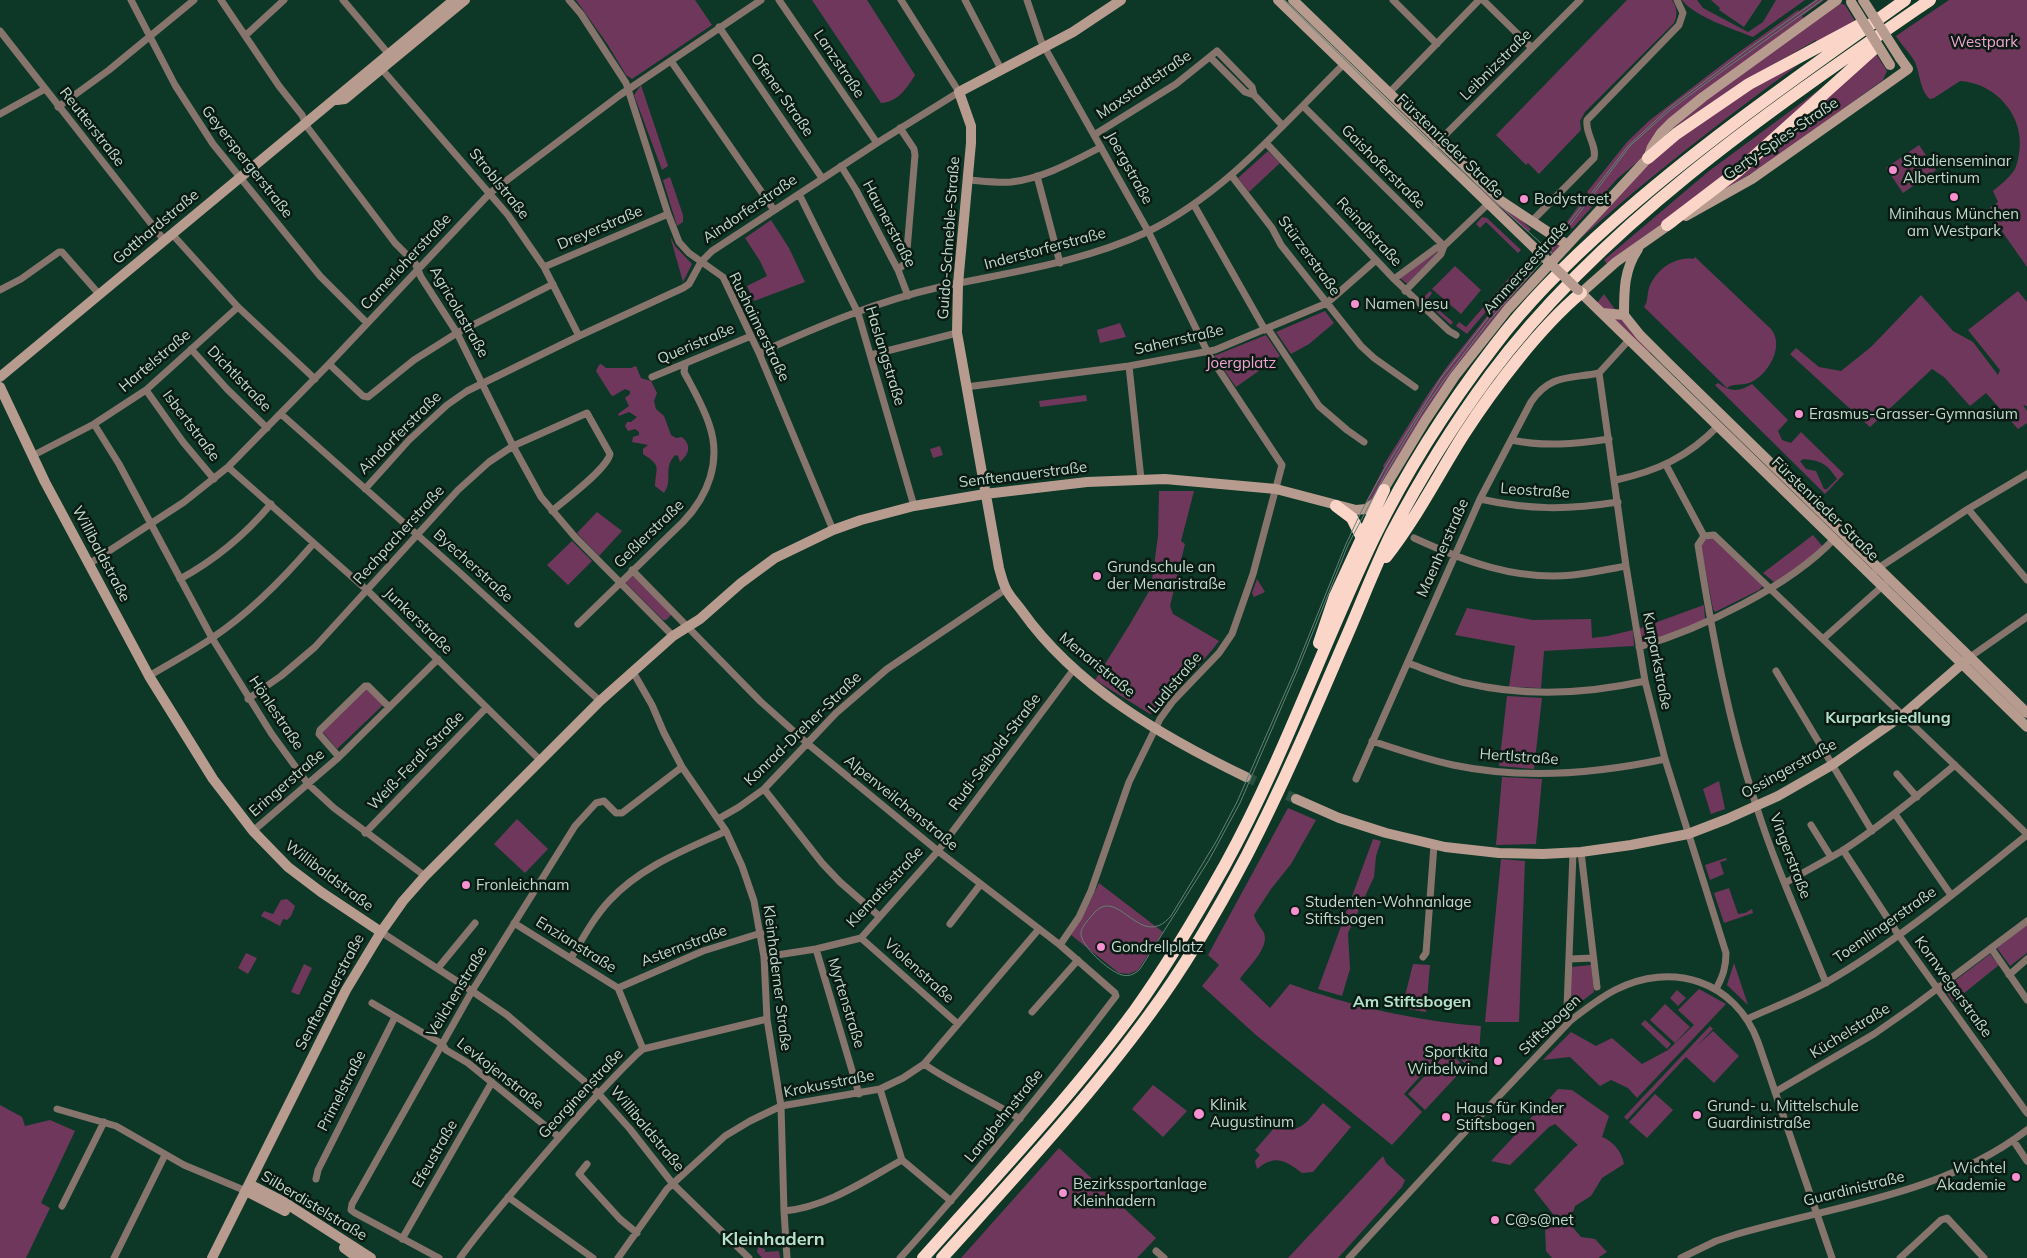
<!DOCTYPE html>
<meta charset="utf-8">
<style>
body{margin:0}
canvas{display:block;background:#0d3726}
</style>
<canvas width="2027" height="1258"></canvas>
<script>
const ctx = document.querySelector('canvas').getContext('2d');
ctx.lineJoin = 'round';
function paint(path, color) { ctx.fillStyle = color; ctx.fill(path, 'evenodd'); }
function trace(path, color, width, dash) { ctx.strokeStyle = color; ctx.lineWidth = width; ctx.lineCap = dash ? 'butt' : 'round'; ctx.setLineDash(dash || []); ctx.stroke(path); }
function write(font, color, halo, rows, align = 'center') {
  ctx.font = font + ' Mulish,sans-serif'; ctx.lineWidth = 5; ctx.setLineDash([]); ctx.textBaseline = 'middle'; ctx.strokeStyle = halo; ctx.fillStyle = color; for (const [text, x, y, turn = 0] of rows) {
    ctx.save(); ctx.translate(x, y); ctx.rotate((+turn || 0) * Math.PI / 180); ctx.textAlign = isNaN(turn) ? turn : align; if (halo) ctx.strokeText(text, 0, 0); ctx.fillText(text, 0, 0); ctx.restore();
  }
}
const green = new Path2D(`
 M576 0H695L712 25 632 79 626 75 608 45Z
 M812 0H867L915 75C907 88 898 102 881 103Z
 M1627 0H1672C1677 8 1678 15 1674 23L1585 112 1580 121 1581 130 1539 174 1528 163 1526 165 1496 135Z
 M1682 0H1697L1703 8 1748 32 1763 22 1776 0H1805L1753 37C1733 29 1695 17 1682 0Z
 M1711 0H1762L1744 27 1719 10 1720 8Z
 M1815 0H1824L1802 16 1803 18 1826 3 1827 0H1831L1654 135 1640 160 1618 178 1572 229 1566 223 1588 193 1587 192 1627 142 1650 120 1732 57 1798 10 1799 11Z
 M1949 0H2027V267L1987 210 1998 202 1993 191C2000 185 2008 179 2013 172 2017 167 2018 159 2019 154 2026 117 1996 83 1960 81L1934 98 1930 99C1920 91 1920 73 1915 62 1913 57 1900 43 1896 36Z
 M1839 3 1845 5 1855 21 1817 43 1816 40 1736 86 1662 136 1672 125Z
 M1876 54 1887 71 1883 80 1770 162 1712 197Z
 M1802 62C1725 118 1651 175 1581 238L1655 155 1739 95Z
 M1831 81 1705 192 1607 264 1604 260 1709 171Z
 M641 85 668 166 662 170 634 95Z
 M1919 145 1936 170 1903 193 1886 168Z
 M1268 151 1280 163 1249 192 1238 178Z
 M670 177 683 215V222L677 226 663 180Z
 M1483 186 1531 229 1528 232 1479 189Z
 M1482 217 1487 218 1521 250 1518 253 1486 222 1480 228 1476 224Z
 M771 220 789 248 805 282 754 301 747 286 767 276 760 261 745 238Z
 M670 236 675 246 692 264 683 282Z
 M1551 238 1560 245 1552 255 1544 247Z
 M1438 249 1439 251 1407 284 1400 278Z
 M1695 257 1771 329C1785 346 1768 376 1749 383 1741 386 1733 383 1727 388L1644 307C1648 302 1647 295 1649 288 1655 271 1674 256 1693 259Z
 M1455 266 1481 290 1461 314 1432 289Z
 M1531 266 1535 270 1510 299V300L1455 370 1371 504 1366 502 1384 467 1383 466 1428 394 1449 364 1499 301 1501 302 1525 275 1524 273Z
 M1517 269 1520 272 1467 334 1456 326 1459 322 1466 327Z
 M1430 291 1432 293 1427 300 1453 322 1451 325 1422 299Z
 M2018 291 2027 302V406L2023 405 2027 411V423L2018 429 1986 393 1970 406 1944 377 1932 369 1870 427 1790 354 1796 348 1819 367 1841 371 1871 347 1921 295 1953 331 1973 342 1998 375 2000 370 1968 330Z
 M1604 294 1632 333 1651 351 1649 353 1597 303Z
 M1325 311 1334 323 1309 344 1291 354 1276 332Z
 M1120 323 1126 337 1100 343 1097 330Z
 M1266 335 1280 356 1236 387 1214 356Z
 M601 364 606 368H631L636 366 641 378 651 381 657 393 654 401 656 409 664 416 671 435 676 438 682 437C692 446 689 454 680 462L678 456 675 455C662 470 674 478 664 493L655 486C656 467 662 466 643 454V449L648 445 632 442 633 437 639 435V432L635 429 628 431 625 426 627 422H631L637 417 629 412 619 416 618 414 629 406 625 398 630 394V391L625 389 613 396 611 395 596 371 599 365Z
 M1718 383C1730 392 1739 392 1752 384L1788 420 1778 431 1782 440 1791 443 1801 432 1844 474 1825 494 1715 385ZM1804 459C1822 461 1827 464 1837 479L1827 489H1824L1816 471 1806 469 1800 461Z
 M1086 395 1087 401 1040 407 1039 401Z
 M940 446 943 455 933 458 930 449Z
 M1159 491H1194L1181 541 1185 544 1170 606 1173 614 1219 641C1200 667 1175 687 1155 713L1150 714 1095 680 1130 624 1151 588 1158 536Z
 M597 512 622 531 599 556 577 533Z
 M1813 535 1824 548 1777 581 1774 582 1763 573Z
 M1707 538H1714L1763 586 1759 590 1715 612 1713 609 1701 546Z
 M572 541 592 561 568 585 547 565Z
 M632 575 672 614 666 620H663L626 583V581Z
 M1257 579 1265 592 1254 597 1252 593Z
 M1704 605 1705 619 1671 636 1641 643 1638 629Z
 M1467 608 1533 620 1591 619 1592 638 1608 636 1633 630 1634 646 1544 651 1541 688 1509 687 1515 646 1455 635Z
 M367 688 383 705 337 749 322 731Z
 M1507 696 1542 698 1534 769 1499 766Z
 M1502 777 1542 779 1536 844 1496 845Z
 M1719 781 1725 809 1711 814 1703 789Z
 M1288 808 1316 820 1291 864 1271 889 1254 915C1256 923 1261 927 1264 933 1270 948 1247 968 1240 979L1270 1008 1290 984C1350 1006 1417 1021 1481 1026L1479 1052 1467 1065 1447 1047 1404 1094 1422 1112 1392 1145 1256 1035 1202 986 1219 965 1208 955Z
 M517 819 548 849 525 873 494 844Z
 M1373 839 1381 841 1376 856 1374 877 1348 933 1350 969 1342 996 1318 989Z
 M1726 858 1727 860 1720 862 1724 874 1710 880 1705 865Z
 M1501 859 1525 861 1519 1022H1485Z
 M1099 883 1163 932 1138 970 1129 974 1119 973 1071 935 1083 916Z
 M1729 888 1738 914 1745 913 1752 909 1753 913 1724 923 1714 893Z
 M287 899 295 906 291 916 287 920 283 919 280 926 261 916 264 911 273 914 281 900Z
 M2027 925V953L2010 966 1997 948Z
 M246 953 257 958 248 974 238 968Z
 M1990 954 1999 965 1953 1002 1944 989Z
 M1734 963 1748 1005 1727 985Z
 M304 964 312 968 299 995 291 992Z
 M1413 964 1430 965 1426 1012 1402 1008Z
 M1591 965 1594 992 1570 1010 1571 967Z
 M1699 989 1726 1004 1637 1098 1628 1088 1611 1080 1600 1086 1570 1057 1543 1060 1571 1032 1596 1046 1612 1038 1642 1064 1668 1050 1694 1025 1678 1010Z
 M1677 990 1686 998 1678 1006 1670 998Z
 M1665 1004 1690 1027 1675 1043 1650 1020Z
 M1645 1020 1671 1044 1667 1049 1641 1024Z
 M1710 1026 1713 1029 1697 1046 1713 1031 1739 1056 1714 1083 1686 1057 1627 1120 1624 1117Z
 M1448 1051 1465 1067 1425 1110 1408 1094Z
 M1153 1085 1187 1111 1163 1137 1132 1109Z
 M1558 1089 1572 1090 1609 1116 1602 1137C1613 1141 1622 1152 1624 1164L1602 1178 1591 1196 1575 1206 1569 1223 1581 1237 1595 1239 1607 1252 1598 1258H1552L1546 1251 1545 1227 1553 1214 1534 1190 1574 1148 1578 1145 1555 1124 1549 1127 1510 1165 1491 1161Z
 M1655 1094 1673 1110 1647 1138 1629 1122Z
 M1323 1103 1351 1127 1313 1172 1302 1173C1285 1160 1275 1154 1257 1169L1255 1161 1260 1155 1255 1150 1275 1127C1301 1136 1308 1120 1323 1103Z
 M0 1105 22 1117 25 1126 50 1120 75 1131 41 1203 50 1208 26 1258H0Z
 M1059 1148 1156 1238 1137 1258H961Z
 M1383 1156 1386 1163 1405 1180 1402 1187 1338 1258H1288Z
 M758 1247 765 1249V1252L779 1251 780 1258H762L757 1252Z`);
const secondaryTunnel = new Path2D(`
 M1246 777 1296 799`);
const street = new Path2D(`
 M131 0 175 85 213 144 320 276 367 323
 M221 0 279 86 302 115 308 128 395 243 415 263 421 277 457 333 513 446 541 497 575 537 673 636
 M343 0 392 58
 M569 0 581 14 626 83 668 214 679 242 689 253 723 277 759 353 833 530
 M779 0 877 143
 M965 0 1001 69
 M1027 0 1041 41 1148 231 1209 355 1282 465 1253 574 1232 634 1219 653 1173 701 1160 719 1129 782 1091 891 1079 917 1060 945
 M1393 0 1437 44
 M1483 0 1532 48
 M719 27 822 178
 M0 31 164 240
 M246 35 284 0
 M1210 57 1245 92 1254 95
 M671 61 774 210
 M379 66 508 215 544 267 579 336
 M1389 93 1479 0
 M1303 106 1444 246
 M58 107 109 70 194 0
 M0 114 45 89
 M1094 135 1176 84 1217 51 1252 87 1254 95 1283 126
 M1266 143 1394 279 1449 331 1456 335
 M1437 143 1580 0
 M841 166 856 190 898 270 908 296
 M1231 175 1272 228 1281 245 1361 346 1374 358 1415 387
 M1037 176 1060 263
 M969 180C982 181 998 183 1011 182 1044 178 1072 162 1101 147
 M799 194 858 313 914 506
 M1194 205 1265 330
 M1532 221 1594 158C1597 145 1585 134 1587 120L1679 25 1683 13 1677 0
 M172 234 238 307 315 379
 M544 267 668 214
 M898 270 906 262 915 155 914 149 900 128
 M1394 279 1436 248 1444 246
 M0 290 21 279 59 252H62L99 294
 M1405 291 1441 254 1444 246 1488 204
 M1268 329 1319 406 1347 430 1364 442
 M191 349 227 389 267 428
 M759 353C817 327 877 301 940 287 1010 272 1081 263 1147 232 1226 193 1282 125 1344 64
 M871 355 957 333
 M329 364 363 396 368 397 414 360 457 333 553 284
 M1129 366 1141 479
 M1599 373 1626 566 1645 681 1665 759 1726 953C1726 967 1723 976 1716 989
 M1599 373 1629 340
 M652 377 751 336
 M966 387 1129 366 1215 350 1327 303 1376 260
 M146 390 183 442 214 479
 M281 414 458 571 600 701
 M94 424 119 464 212 638 271 733 308 784 334 808 425 876
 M1511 440C1545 447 1575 444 1609 439
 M32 456 94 424 146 390 238 307
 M1666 465 1704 536
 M228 467 368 591 540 760
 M1616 480C1657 471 1688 457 1718 426
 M365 489 409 440 447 405 467 391 579 336 683 288 689 284 701 262 712 251 877 143 959 92 901 0
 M1480 499C1530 510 1567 510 1618 502
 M1968 509 2027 580
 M1704 536 1698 545C1712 633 1728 721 1756 805 1775 866 1802 924 1826 983
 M1704 536 1714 535 2027 834
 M1414 538C1464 561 1516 581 1573 575 1591 573 1609 569 1626 566
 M89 564 184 502 228 467 329 364 490 193 620 95 761 0
 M632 570 760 701 808 744 938 851 1060 945 1115 993 1116 996C1047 1087 976 1174 900 1258
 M1871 575 1883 565 1968 509 2027 474
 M180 579C215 560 245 535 271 504
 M578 624 683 522C708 496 722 461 709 424 703 406 693 389 684 372L685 365
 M1824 638 1886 583
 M1639 647C1701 629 1790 586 1834 539
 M1970 657 2027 617
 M1408 663C1427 670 1446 678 1466 683 1525 697 1586 694 1645 681
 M1776 671 1872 831
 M633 672 652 705 664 733 682 767 726 831 742 866 754 901 764 957 767 1019 781 1106 784 1211 787 1258
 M149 676C170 663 192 652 212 638 251 612 283 579 313 544
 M248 699 281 676 315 647 458 490 489 462 513 446 587 413 610 454C607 469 565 500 552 511
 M1372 741C1399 750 1425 759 1453 765 1524 780 1595 774 1665 759
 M339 757 319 734 320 730 365 686H368L389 707
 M1897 774 1917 797
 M1356 779 1480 499 1531 402C1550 374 1569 379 1599 373
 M764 789 822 863 840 882 879 916
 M1895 814 1951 895
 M718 819 739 807 764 789 836 713 887 669 1006 589
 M1811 825 1831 857
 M253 831 339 757 438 659
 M365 833 486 708
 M1843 850 1898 934 2027 1113
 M1581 852 1597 987
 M1785 883C1804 872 1823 862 1842 851 1882 825 1919 795 1955 765
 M514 923 618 988 643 1049
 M950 924 980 885
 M381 932 472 991 507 1015 598 1093 630 1129 673 1184 749 1258
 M861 938 958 1024
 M1991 948 2027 1000
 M816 949 859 1094
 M764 957 816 949 861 938 938 851 1074 669
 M1423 957 1426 953 1434 845
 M571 958C583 938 594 917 610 900 642 866 685 850 726 831
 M1570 959 1593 958
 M438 968 475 923
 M2009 975 2027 959
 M618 988 703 951 761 933
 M372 1003 442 1044 446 1050 468 1063 559 1137
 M1567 1008 1573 853
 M1032 1012 1078 960
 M1747 1019C1773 1007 1801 997 1827 982 1898 941 1963 886 2027 835
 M924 1064C954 1085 988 1099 1020 1119
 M880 1089 902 1160 951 1201
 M1775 1092 1874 1034 1914 1006 2027 921
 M57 1109 116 1126 184 1165 246 1191
 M2013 1140 2027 1161
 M587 1164 579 1174 620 1219 637 1233
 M316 1179 318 1170 395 1017
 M508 1197 593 1258
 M62 1206 104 1122
 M784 1211C827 1207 864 1181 902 1160
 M402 1239 492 1082
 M1156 1251 1164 1258
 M114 1258 165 1155
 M439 1258 355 1213 351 1210 352 1204 472 991 575 826 596 803 604 801 616 813H622L682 767
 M460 1258C479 1231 501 1206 522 1181 559 1137 596 1094 637 1054L643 1049 767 1019
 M618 1258 667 1189 725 1136 750 1121 781 1106 880 1089 903 1078 924 1064 1039 929
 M1349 1258 1464 1133 1570 1021C1584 1010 1598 999 1615 990 1671 961 1735 980 1758 1042L1832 1258
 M1681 1258 1716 1241 1734 1235C1833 1206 1942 1195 2027 1130
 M1900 1258 1941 1220 1947 1218 1984 1258`);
const secondary = new Path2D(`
 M1121 0 1073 32 959 92 971 126V143L958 284 957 333 999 568C1001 575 1003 583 1006 589 1010 597 1017 604 1022 611 1076 687 1163 737 1246 777
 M1278 0 1552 265
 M1293 0 1501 201 1566 244
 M337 100 345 99 465 0
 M1686 216 1752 179 1894 79 1908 69 1900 58
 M1578 290 2027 727
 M1581 293 1616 262 1673 222
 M1602 313 1624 315 1640 335 1666 361 2027 713
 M1624 315C1624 290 1624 270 1638 249
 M0 377 454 0
 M0 387 45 482 149 676 213 779 253 831 288 867 321 892 381 932
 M1296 799 1339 818 1386 833 1445 847 1499 853 1543 854 1581 852 1631 845 1688 834 1727 819 1778 796 1832 765 1903 715 1970 657
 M249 1184 284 1202 371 1258
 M246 1191 285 1211
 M344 1248 358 1258
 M212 1258 346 990 381 932 403 901 425 876 600 701 673 636 700 619 741 583 775 558 833 530 861 520 914 506 985 494 1087 482 1165 479 1276 489 1356 510 1366 509 1376 502 1425 421 1455 376 1508 309 1648 158 1652 147 1661 133 1671 123 1703 97 1837 0`);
const highway = new Path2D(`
 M1648 158 1676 134 1749 84 1863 23
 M1667 225 1738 171 1876 47
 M1336 506 1352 518 1361 536
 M1386 557C1416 519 1438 475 1464 434 1493 389 1540 327 1581 293
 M1319 643 1335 596 1384 490
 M923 1258C995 1177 1070 1098 1135 1010 1168 964 1197 915 1225 865 1283 760 1322 646 1374 538 1407 469 1448 406 1495 345 1529 300 1571 259 1613 222 1705 140 1806 71 1905 0
 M942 1258C1013 1179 1086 1101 1149 1015 1186 965 1218 910 1247 855 1282 787 1312 717 1342 647 1359 609 1373 571 1391 534 1420 479 1453 425 1490 375 1603 223 1776 106 1930 0`);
const tram = new Path2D(`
 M1284 0 1410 124 1553 254
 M1817 0 1744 52 1669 108 1628 146 1543 256 1491 314 1441 378 1385 468 1362 510 1346 544 1295 670 1237 802 1217 840 1171 916C1140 952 1119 885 1094 913 1090 918 1082 926 1081 932 1079 945 1110 972 1122 975 1129 977 1135 974 1140 969L1209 860 1240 803 1298 669 1348 545 1388 469 1422 412 1444 380 1493 316 1545 258 1630 146 1670 110 1721 72 1822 0`);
const secondaryBridge = new Path2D(`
 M1863 0 1900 58
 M1851 2 1890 65
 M1552 265 1578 290`);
const markers = [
 [1893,170,5,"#f690d0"],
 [1954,197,5,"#f690d0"],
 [1524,199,5,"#f690d0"],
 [1355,304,5,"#f690d0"],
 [1799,414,5,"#f690d0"],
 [1097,576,5,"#f690d0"],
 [466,885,5,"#f690d0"],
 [1295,911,5,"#f690d0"],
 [1101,947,5,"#f690d0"],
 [1498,1061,5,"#f690d0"],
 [1199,1114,6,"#f690d0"],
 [1697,1115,5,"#f690d0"],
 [1446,1117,5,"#f690d0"],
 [2016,1177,5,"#f690d0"],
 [1063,1193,5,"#f690d0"],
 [1495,1220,5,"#f690d0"]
];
const parkNames = [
 ["Westpark",1984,42],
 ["Joergplatz",1241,363]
];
const streetNames = [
 ["Lanzstraße",839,64,56],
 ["Leibnizstraße",1496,65,-45],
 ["Maxstadtstraße",1144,85,-34],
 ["Ofener Straße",782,95,55],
 ["Reutterstraße",92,127,52],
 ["Gerty-Spies-Straße",1781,139,-34],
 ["Fürstenrieder Straße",1450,146,44],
 ["Geyerspergerstraße",247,162,52],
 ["Gaishoferstraße",1383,167,45],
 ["Joergstraße",1129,168,61],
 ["Stroblstraße",499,184,51],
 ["Aindorferstraße",750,209,-34],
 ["Haunerstraße",889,224,62],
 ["Gotthardstraße",156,227,-40],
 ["Dreyerstraße",600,228,-23],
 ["Reindlstraße",1369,232,47],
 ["Guido-Schneble-Straße",949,238,-86],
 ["Inderstorferstraße",1045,249,-15],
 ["Stürzerstraße",1309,256,54],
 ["Camerloherstraße",406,262,-47],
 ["Ammerseestraße",1526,268,-48],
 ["Agricolastraße",459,312,60],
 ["Rushaimerstraße",759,327,64],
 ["Saherrstraße",1179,340,-13],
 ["Queristraße",696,344,-23],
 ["Haslangstraße",885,356,73],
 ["Hartelstraße",155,361,-40],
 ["Dichtlstraße",239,379,46],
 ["Isbertstraße",191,426,53],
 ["Aindorferstraße",400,433,-45],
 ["Senftenauerstraße",1023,475,-7],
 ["Leostraße",1535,491,4],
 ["Fürstenrieder Straße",1825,509,44],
 ["Geßlerstraße",649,534,-44],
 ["Rechpacherstraße",399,535,-48],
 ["Maenherstraße",1443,548,-66],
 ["Willibaldstraße",101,554,62],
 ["Byecherstraße",473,566,42],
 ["Junkerstraße",418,621,44],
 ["Kurparkstraße",1657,661,79],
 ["Menaristraße",1097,665,39],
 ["Ludlstraße",1175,683,-50],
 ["Hönlestraße",276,713,56],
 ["Konrad-Dreher-Straße",803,729,-44],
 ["Rudi-Seibold-Straße",995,752,-53],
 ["Hertlstraße",1519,757,4],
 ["Weiß-Ferdl-Straße",416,761,-46],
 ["Ossingerstraße",1789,769,-29],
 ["Eringerstraße",287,783,-41],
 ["Alpenveilchenstraße",901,803,39],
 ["Vingerstraße",1790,856,69],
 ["Willibaldstraße",329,876,37],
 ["Klematisstraße",885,887,-47],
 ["Toemlingerstraße",1885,925,-35],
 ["Enzianstraße",576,945,32],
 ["Asternstraße",684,946,-21],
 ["Violenstraße",919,971,42],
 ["Kleinhaderner Straße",777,978,83],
 ["Kornwegerstraße",1953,987,54],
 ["Senftenauerstraße",330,992,-62],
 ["Veilchenstraße",457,992,-59],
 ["Myrtenstraße",846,1003,73],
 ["Stiftsbogen",1550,1025,-44],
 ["Küchelstraße",1850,1031,-32],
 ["Levkojenstraße",500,1074,38],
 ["Krokusstraße",829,1084,-11],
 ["Primelstraße",342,1091,-63],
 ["Georginenstraße",581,1094,-47],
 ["Langbehnstraße",1004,1116,-51],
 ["Willibaldstraße",647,1129,50],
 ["Efeustraße",435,1154,-60],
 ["Guardinistraße",1854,1189,-14],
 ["Silberdistelstraße",314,1206,31]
];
const poiNames = [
 ["Studienseminar",1903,161],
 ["Albertinum",1903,178],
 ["Bodystreet",1534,199],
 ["Minihaus München",1954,214,"center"],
 ["am Westpark",1954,231,"center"],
 ["Namen Jesu",1365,304],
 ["Erasmus-Grasser-Gymnasium",1809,414],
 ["Grundschule an",1107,567],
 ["der Menaristraße",1107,584],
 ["Fronleichnam",476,885],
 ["Studenten-Wohnanlage",1305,902],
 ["Stiftsbogen",1305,919],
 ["Gondrellplatz",1111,947],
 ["Sportkita",1488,1052,"right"],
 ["Wirbelwind",1488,1069,"right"],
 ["Klinik",1210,1105],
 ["Augustinum",1210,1122],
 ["Grund- u. Mittelschule",1707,1106],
 ["Guardinistraße",1707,1123],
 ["Haus für Kinder",1456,1108],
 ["Stiftsbogen",1456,1125],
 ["Wichtel",2006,1168,"right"],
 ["Akademie",2006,1185,"right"],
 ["Bezirkssportanlage",1073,1184],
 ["Kleinhadern",1073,1201],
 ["C@s@net",1505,1220]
];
const neighbourhoodNames = [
 ["Kurparksiedlung",1888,718],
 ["Am Stiftsbogen",1412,1002]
];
const quarterNames = [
 ["Kleinhadern",773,1240]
];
paint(green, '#70375c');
trace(secondaryTunnel, '#284f3f', 10, [10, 5]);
trace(street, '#86746d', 7);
trace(secondary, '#b89b8f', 10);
trace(highway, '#fbd6c8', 12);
trace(tram, '#628274', 1);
trace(secondaryBridge, '#b89b8f', 10);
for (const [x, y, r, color] of markers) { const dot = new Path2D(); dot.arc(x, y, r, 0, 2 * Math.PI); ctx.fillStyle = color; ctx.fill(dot); trace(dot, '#0a1b13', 2); }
write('15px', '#f2a5d4', '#0a1b13', parkNames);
write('15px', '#c4d9ce', '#0a1b13', streetNames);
write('15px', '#c4d9ce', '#0a1b13', poiNames, 'left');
write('bold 16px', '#b5e1ca', '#0a1b13', neighbourhoodNames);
write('bold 18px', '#b5e1ca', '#0a1b13', quarterNames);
</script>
